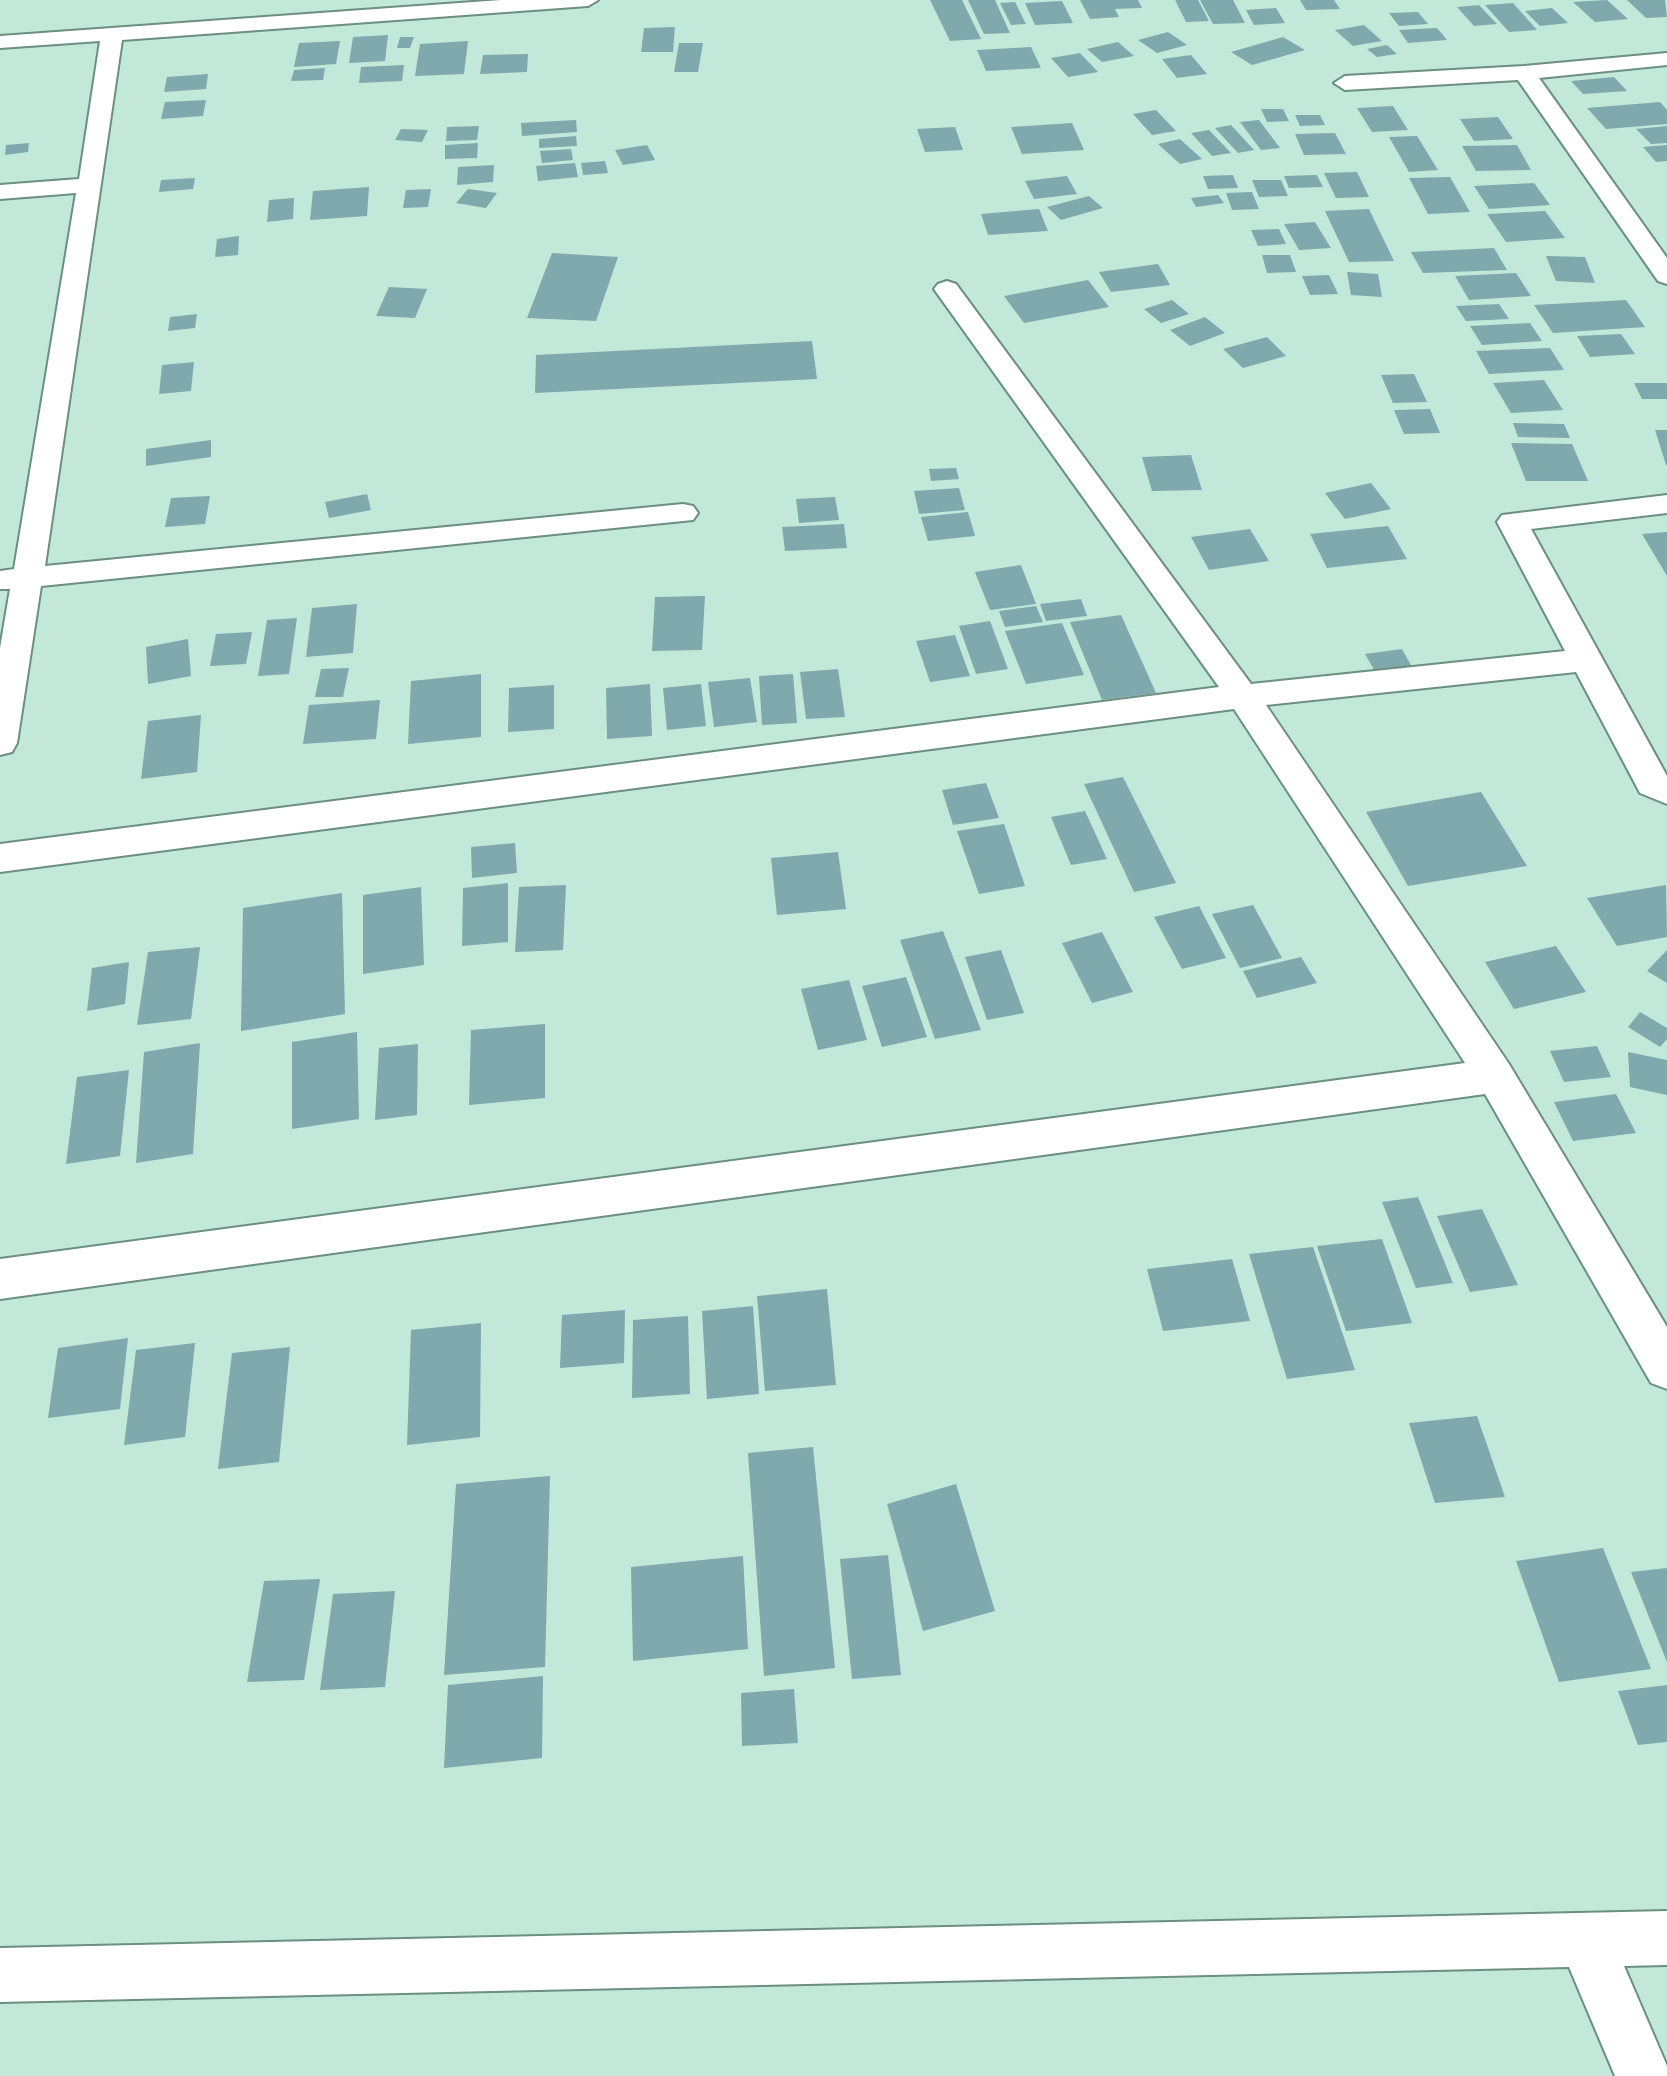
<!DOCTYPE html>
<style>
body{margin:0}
canvas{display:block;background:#c1e8d9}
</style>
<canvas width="1667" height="2076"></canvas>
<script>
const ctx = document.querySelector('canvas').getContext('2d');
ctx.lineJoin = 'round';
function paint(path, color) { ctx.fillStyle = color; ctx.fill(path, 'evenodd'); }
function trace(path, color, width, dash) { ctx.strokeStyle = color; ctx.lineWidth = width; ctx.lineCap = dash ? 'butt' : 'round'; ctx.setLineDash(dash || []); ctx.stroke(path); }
const building = new Path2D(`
 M930 0H962L981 39 950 41Z
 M968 0H995L1010 33 984 34Z
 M1080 0H1138L1142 8 1115 9 1119 17 1090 19Z
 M1175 0H1198L1209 21 1186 22Z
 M1200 0H1233L1245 23 1213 24Z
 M1300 0H1334L1340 9 1306 10Z
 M1607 0 1628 19 1595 22 1573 2Z
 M1627 0H1665L1667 17 1646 18Z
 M1062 1 1073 23 1035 25 1025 3Z
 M1015 2 1026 24 1011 25 1000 3Z
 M1513 3 1537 30 1509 32 1485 5Z
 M1479 5 1497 24 1474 26 1457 7Z
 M1276 8 1285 23 1254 25 1246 10Z
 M1552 8 1568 23 1540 26 1525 11Z
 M1418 12 1428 24 1399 26 1389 13Z
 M1364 25 1382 41 1353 46 1335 30Z
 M675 27 673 52H641L644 28Z
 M1437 28 1447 40 1408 43 1399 30Z
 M1168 32 1187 45 1157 53 1138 40Z
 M388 35 385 61 349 63 353 37Z
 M400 37H414L410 48H397Z
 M1283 37 1305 50 1252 65 1231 52Z
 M340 41 336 64 294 67 299 43Z
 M468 41 464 74 415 76 420 44Z
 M1118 42 1134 56 1102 62 1087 49Z
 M679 43H703L698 72H674Z
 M1387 45 1397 54 1377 57 1367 49Z
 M1031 47 1041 68 986 71 977 50Z
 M1080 53 1098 72 1068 77 1051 58Z
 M528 54 527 72 480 74 483 55Z
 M1191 55 1207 74 1177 78 1162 59Z
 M404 65 402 81 359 83 361 67Z
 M325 68 323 80 291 81 294 70Z
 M208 74 206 89 164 92 167 77Z
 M1614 77 1627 91 1583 94 1571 81Z
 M206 100 203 116 161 119 165 102Z
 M1660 102 1667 110V124L1606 129 1587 108Z
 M1393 106 1408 130 1372 132 1357 108Z
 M1261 109H1283L1289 121 1267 122Z
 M1156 110 1176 131 1152 135 1133 114Z
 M1295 115H1320L1325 125 1300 126Z
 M1498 117 1513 139 1474 141 1460 119Z
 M576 120 577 132 522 136 521 123Z
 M1259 120 1280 148 1261 150 1240 122Z
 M1072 123 1084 150 1022 154 1011 127Z
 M1231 125 1254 150 1238 153 1215 128Z
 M479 126 477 140 446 141 447 127Z
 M1667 126V143L1651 144 1636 129Z
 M955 127 963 150 925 152 917 129Z
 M401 129 428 130 422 142 395 140Z
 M1209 130 1231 153 1212 156 1191 133Z
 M1335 133 1346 154 1304 155 1295 134Z
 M576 136 577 146 539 148V139Z
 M1417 136 1438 170 1409 172 1389 137Z
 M1180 139 1202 159 1180 164 1158 144Z
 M29 143 28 152 5 155 6 145Z
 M478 143 477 158 445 159V145Z
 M647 145 655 160 623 165 615 150Z
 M1517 145 1531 170 1476 171 1462 146Z
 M1667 145V161L1656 162 1643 147Z
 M571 149 573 160 542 163 540 151Z
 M605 161 608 173 583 175 581 163Z
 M575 163 578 177 538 181 536 166Z
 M494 165 493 182 457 185 458 167Z
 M1357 172 1369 197 1336 198 1324 173Z
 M1233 175 1238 188 1208 189 1203 176Z
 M1317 175 1323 187 1289 188 1284 176Z
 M1067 176 1077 194 1034 199 1025 181Z
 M1450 177 1470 212 1428 214 1409 178Z
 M195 178 193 189 159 192 161 180Z
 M1252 180H1281L1288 196 1259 197Z
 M1534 183 1550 205 1489 209 1474 186Z
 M369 187 367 216 310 220 313 191Z
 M431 189 428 207 403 208 406 190Z
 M468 189 497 193 486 208 456 203Z
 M1252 192 1259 209 1232 210 1226 193Z
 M1218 195 1224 203 1196 207 1191 198Z
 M1089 196 1103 208 1061 220 1047 207Z
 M294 198 293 219 267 222 269 200Z
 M1039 209 1048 231 988 235 981 214Z
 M1369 209 1394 261 1349 262 1325 211Z
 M1545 211 1565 238 1506 242 1487 214Z
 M1315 222 1331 248 1299 250 1284 224Z
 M1279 229 1286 244 1258 246 1251 230Z
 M239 236 238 255 215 257 217 239Z
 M1494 248 1507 270 1423 273 1411 252Z
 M552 253 618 257 596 321 527 318Z
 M1262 255H1290L1296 272 1267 273Z
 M1546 256 1585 257 1595 283 1556 281Z
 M1158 264 1170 285 1111 292 1099 272Z
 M1347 272 1378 274 1382 297 1351 295Z
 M1516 273 1531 296 1469 300 1455 276Z
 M1329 275 1338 294 1310 295 1302 276Z
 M1088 280 1109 307 1024 323 1004 296Z
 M389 287 427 289 415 318 376 316Z
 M1172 300 1189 314 1161 323 1144 309Z
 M1626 300 1645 327 1553 333 1534 305Z
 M1499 304 1509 319 1466 321 1456 306Z
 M197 314 195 328 168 331 170 317Z
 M1205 317 1225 333 1190 346 1170 330Z
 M1530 323 1542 341 1482 345 1470 326Z
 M1621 334 1635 354 1590 357 1577 336Z
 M1267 337 1286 356 1243 368 1223 349Z
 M812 341 817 379 535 393 536 355Z
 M1550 348 1564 370 1489 374 1476 351Z
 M194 362 191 391 159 394 162 365Z
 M1414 374 1427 402 1393 403 1381 375Z
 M1544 380 1563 410 1511 413 1493 383Z
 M1634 383H1667V399H1642Z
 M1430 409 1440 433 1404 434 1394 410Z
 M1513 423 1564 424 1570 438 1518 437Z
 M1655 430H1667V465H1666Z
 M211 440V457L146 466V449Z
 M1511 443 1572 444 1588 481H1526Z
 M1191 455 1202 490 1152 491 1142 457Z
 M956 468 959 479 931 481 929 469Z
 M1371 483 1391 509 1345 519 1325 493Z
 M959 488 965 510 919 514 914 491Z
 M367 494 371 510 329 518 325 502Z
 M210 496 205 524 165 527 171 498Z
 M835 497 839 520 799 523 796 499Z
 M968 512 975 536 928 541 921 517Z
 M844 524 847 548 785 551 782 527Z
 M1388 526 1407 559 1327 568 1310 534Z
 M1250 529 1269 561 1209 570 1191 537Z
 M1667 532V576L1642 534Z
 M1021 565 1036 604 990 610 975 572Z
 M705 596 702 650 652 651 655 597Z
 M1081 599 1087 616 1046 621 1040 604Z
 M357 604 353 653 306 657 312 608Z
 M1036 606 1043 622 1005 627 999 611Z
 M1121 615 1156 693 1102 700 1070 622Z
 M297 618 289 674 258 676 267 620Z
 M990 621 1008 669 976 674 959 626Z
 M1062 623 1084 675 1026 684 1005 631Z
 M252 632 246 664 210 666 216 634Z
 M955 635 970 676 930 682 916 641Z
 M188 639 191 676 148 684 146 647Z
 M1402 649 1412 667 1376 673 1365 654Z
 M349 668 343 697H315L321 669Z
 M838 669 845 717 806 719 800 672Z
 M481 674V737L408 744 411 681Z
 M793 674 797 723 762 725 759 676Z
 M750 678 757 722 714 727 708 682Z
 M650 684 652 736 607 739 606 688Z
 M701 684 706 726 667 730 663 688Z
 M554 685V729L508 732 509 688Z
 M380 700 376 739 303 744 309 705Z
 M201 715 197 772 141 779 148 721Z
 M1123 777 1176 883 1134 892 1084 784Z
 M986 783 999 818 953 825 942 790Z
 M1481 792 1527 866 1408 886 1366 812Z
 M1085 811 1107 859 1071 865 1051 817Z
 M1004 824 1025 886 979 894 957 831Z
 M515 843 517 873 472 878 471 847Z
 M838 852 846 909 777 915 771 858Z
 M508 883V942L462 946 463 888Z
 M566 885 563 950 515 952 519 887Z
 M1666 885 1667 937 1617 946 1587 898Z
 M421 887 424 965 363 974V895Z
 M342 893 345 1014 241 1031 243 908Z
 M1253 905 1282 958 1240 968 1212 914Z
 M1199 906 1226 958 1182 969 1154 917Z
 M943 931 981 1030 935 1039 900 940Z
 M1102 932 1133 992 1092 1003 1062 943Z
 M1556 946 1586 992 1514 1009 1485 962Z
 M200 947 191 1019 137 1025 148 952Z
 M1001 950 1024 1013 987 1020 965 957Z
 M1667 950V983L1647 971Z
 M1301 957 1317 983 1257 998 1243 971Z
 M129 962 125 1004 87 1011 92 968Z
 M906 977 927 1037 882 1047 862 986Z
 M849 980 867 1040 818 1050 801 989Z
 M1640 1012 1667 1028V1039L1660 1047 1628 1027Z
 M545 1024V1098L469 1105 471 1030Z
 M357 1032 359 1119 292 1129V1042Z
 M200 1043 193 1154 136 1163 144 1052Z
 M418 1044 417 1115 375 1120 379 1048Z
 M1597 1046 1611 1077 1564 1082 1550 1051Z
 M1628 1052 1667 1060V1095L1630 1087Z
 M129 1070 120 1156 66 1164 77 1077Z
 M1616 1094 1636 1133 1573 1141 1554 1102Z
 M1418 1197 1453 1283 1416 1288 1382 1202Z
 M1482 1209 1518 1285 1470 1292 1437 1216Z
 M1382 1239 1412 1323 1346 1331 1317 1246Z
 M1313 1247 1355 1370 1287 1379 1249 1254Z
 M1232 1259 1250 1321 1163 1331 1147 1269Z
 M827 1289 836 1385 765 1391 757 1296Z
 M753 1306 759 1394 707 1399 702 1311Z
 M625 1310 624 1363 560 1368 562 1315Z
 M688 1316 690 1394 632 1398 633 1320Z
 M481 1323 480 1437 407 1445 411 1330Z
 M128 1338 120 1409 48 1418 58 1348Z
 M195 1343 185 1437 124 1445 136 1350Z
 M290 1347 279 1462 218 1469 232 1353Z
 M1477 1416 1505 1497 1435 1503 1409 1423Z
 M813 1447 835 1668 764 1676 748 1453Z
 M550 1476 545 1667 444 1675 456 1484Z
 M956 1484 995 1611 923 1631 887 1504Z
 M1603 1548 1651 1669 1559 1682 1516 1561Z
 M888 1555 901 1675 852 1679 840 1559Z
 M743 1556 748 1649 633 1661 631 1567Z
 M1667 1568V1662L1631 1572Z
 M320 1579 304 1680 247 1682 264 1581Z
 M395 1591 385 1687 320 1690 333 1594Z
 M543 1676 542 1758 444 1768 448 1685Z
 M1667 1685V1742L1638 1745 1618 1691Z
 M794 1689 798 1743 742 1746 741 1693Z`);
const minor = new Path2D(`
 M501 0H598L588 6 122 40 45 566 683 504 693 506 698 513 693 520 41 586 17 743 12 752 0 755V648L10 589H0V571L14 569 76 193 0 199V185L79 179 100 41 0 48V36Z
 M1667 53V65L1539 78 1667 258V284L1658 281 1518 80 1345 90 1334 83 1345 76 1524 66Z
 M947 281 956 284 1251 684 1565 651 1497 522 1502 515 1667 495V513L1531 529 1667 776V804L1640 793 1576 672 1266 705 1509 1064 1667 1327V1389L1651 1383 1485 1094 0 1299V1259L1465 1063 1234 709 0 872V844L1219 687 934 289 938 284Z
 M1667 1911V1965L1624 1966 1667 2066V2076H1615L1569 1967 0 2002V1948Z`);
paint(building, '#7fa9ad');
trace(minor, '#6b8f81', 4);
paint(minor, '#fff');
</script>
